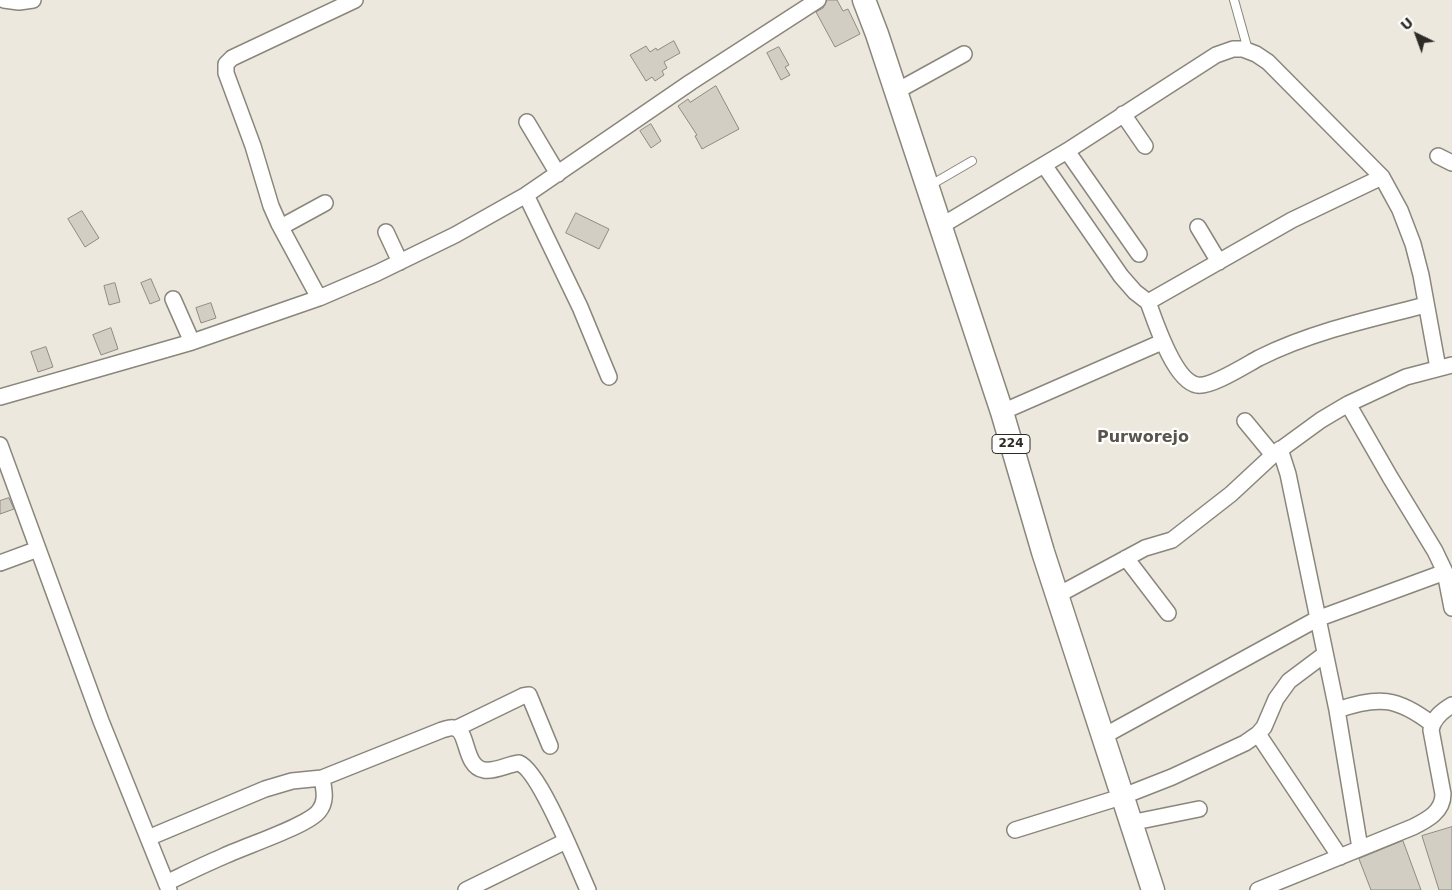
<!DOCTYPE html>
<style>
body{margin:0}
#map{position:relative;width:1452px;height:890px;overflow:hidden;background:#ece8dd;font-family:"DejaVu Sans",sans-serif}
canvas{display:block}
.north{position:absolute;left:1392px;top:10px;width:50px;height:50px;-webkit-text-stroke:4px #fff;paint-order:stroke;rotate:318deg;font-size:14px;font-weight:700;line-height:20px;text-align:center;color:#2c2b26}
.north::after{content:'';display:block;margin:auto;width:18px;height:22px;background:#2c2b26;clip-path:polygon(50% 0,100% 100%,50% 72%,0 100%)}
</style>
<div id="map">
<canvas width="1452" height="890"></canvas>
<div class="north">U</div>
</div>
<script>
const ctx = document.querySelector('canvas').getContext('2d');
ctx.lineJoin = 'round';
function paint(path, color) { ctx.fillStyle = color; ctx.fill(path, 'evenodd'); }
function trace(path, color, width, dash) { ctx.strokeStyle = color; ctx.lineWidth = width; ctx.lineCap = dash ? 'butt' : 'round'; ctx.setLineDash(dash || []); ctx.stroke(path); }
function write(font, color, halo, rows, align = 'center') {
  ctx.font = font + ' "DejaVu Sans",sans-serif'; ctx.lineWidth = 4.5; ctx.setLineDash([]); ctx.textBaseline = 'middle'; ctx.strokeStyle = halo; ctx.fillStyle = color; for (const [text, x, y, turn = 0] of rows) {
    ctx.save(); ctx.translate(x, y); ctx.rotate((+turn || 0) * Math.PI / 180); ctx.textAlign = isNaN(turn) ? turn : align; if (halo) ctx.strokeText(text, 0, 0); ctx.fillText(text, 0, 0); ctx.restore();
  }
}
const building = new Path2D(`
 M827 0H837L843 11 848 9 860 34 835 47 816 12 823 8Z
 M674 41 680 53 664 62 667 68 662 71 664 75 655 81 652 77 646 81 630 55 646 46 650 52 656 48 657 50Z
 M779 47 789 65 785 67 790 75 781 80 767 53Z
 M716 86 739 129 702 149 695 136 697 135 678 106 688 99 690 102Z
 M651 124 661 141 651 148 640 131Z
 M82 211 99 238 85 247 68 219Z
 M576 213 609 229 599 249 566 233Z
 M151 279 160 300 150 304 141 283Z
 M115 283 120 302 109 305 104 286Z
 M211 303 216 318 201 323 196 308Z
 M111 328 118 349 101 355 93 335Z
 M46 347 53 367 38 372 31 352Z
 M9 498 14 509 0 514V501Z
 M1452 827V890H1439L1422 836Z
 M1403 841 1421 890H1371L1359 859Z`);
const service = new Path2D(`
 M1234 0 1248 50
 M929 186 972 161`);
const minor = new Path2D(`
 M4 0 19 2 33 0
 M895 92 964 54
 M1123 114 1145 146
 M527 122 558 174
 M1067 151 1139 254
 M1438 156 1452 163
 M1044 165 1121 276 1135 292 1148 302
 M1382 177 1292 220 1148 302C1155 321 1174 381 1197 385 1210 388 1246 365 1259 358 1311 332 1370 319 1426 305
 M526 195 580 307 609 377
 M941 226 1067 151 1216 55 1233 49H1243L1256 54 1268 62 1382 177 1400 210 1413 244 1421 275 1438 368
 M281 227 325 203
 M1198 227 1219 262
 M386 232 400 262
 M319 298 279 224 271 206 253 146 226 73V64L232 58 355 0
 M173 299 192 342
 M1452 365 1406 377 1348 404 1390 477 1435 551 1445 572 1452 608
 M0 397 192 342 319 298 377 273 455 235 526 195 691 82 818 0
 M1002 412 1162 342
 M1245 421 1273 455
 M0 445 101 721 169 890
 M1280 449 1288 474 1337 710 1360 848
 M1126 558 1168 613
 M0 563 38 549
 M1058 595 1145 548 1172 540 1231 494 1273 455 1321 420 1348 404
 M1337 710C1378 696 1397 697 1432 724
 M457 728 523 696 529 695 550 746
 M1258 734 1340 857
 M1102 737 1317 619 1445 572
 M1130 823 1199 809
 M1015 830 1121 797 1172 777 1245 743 1258 734 1264 727 1276 699 1289 681 1325 654
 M148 838 265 789 292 781 322 778 442 730C446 729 450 727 454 728 469 730 463 766 484 770 496 772 508 764 519 763 540 771 577 866 588 890
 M166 883C185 874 203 865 222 857 242 847 308 826 319 811 327 801 324 790 322 778
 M466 890 566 841
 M1258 890 1413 827C1427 820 1443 812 1443 794L1431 730C1433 718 1442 711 1452 705`);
const primary = new Path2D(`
 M864 0 877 34 1002 412 1043 552 1153 890`);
const shields = [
 [1011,444,38]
];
const shieldNames = [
 ["224",1011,444]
];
const quarterNames = [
 ["Purworejo",1143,438]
];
paint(building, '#d2cec3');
trace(building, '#8f8b81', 1);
trace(service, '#8a867c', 10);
trace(minor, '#8a867c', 18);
trace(primary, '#8a867c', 25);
trace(service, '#fff', 8);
trace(minor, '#fff', 15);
trace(primary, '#fff', 22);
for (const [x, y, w] of shields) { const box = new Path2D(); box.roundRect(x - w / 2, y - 9.5, w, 19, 4); ctx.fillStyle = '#fff'; ctx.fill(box); trace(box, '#2c2b26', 1); }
write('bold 12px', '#2c2b26', null, shieldNames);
write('bold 16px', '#59554c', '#fff', quarterNames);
</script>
